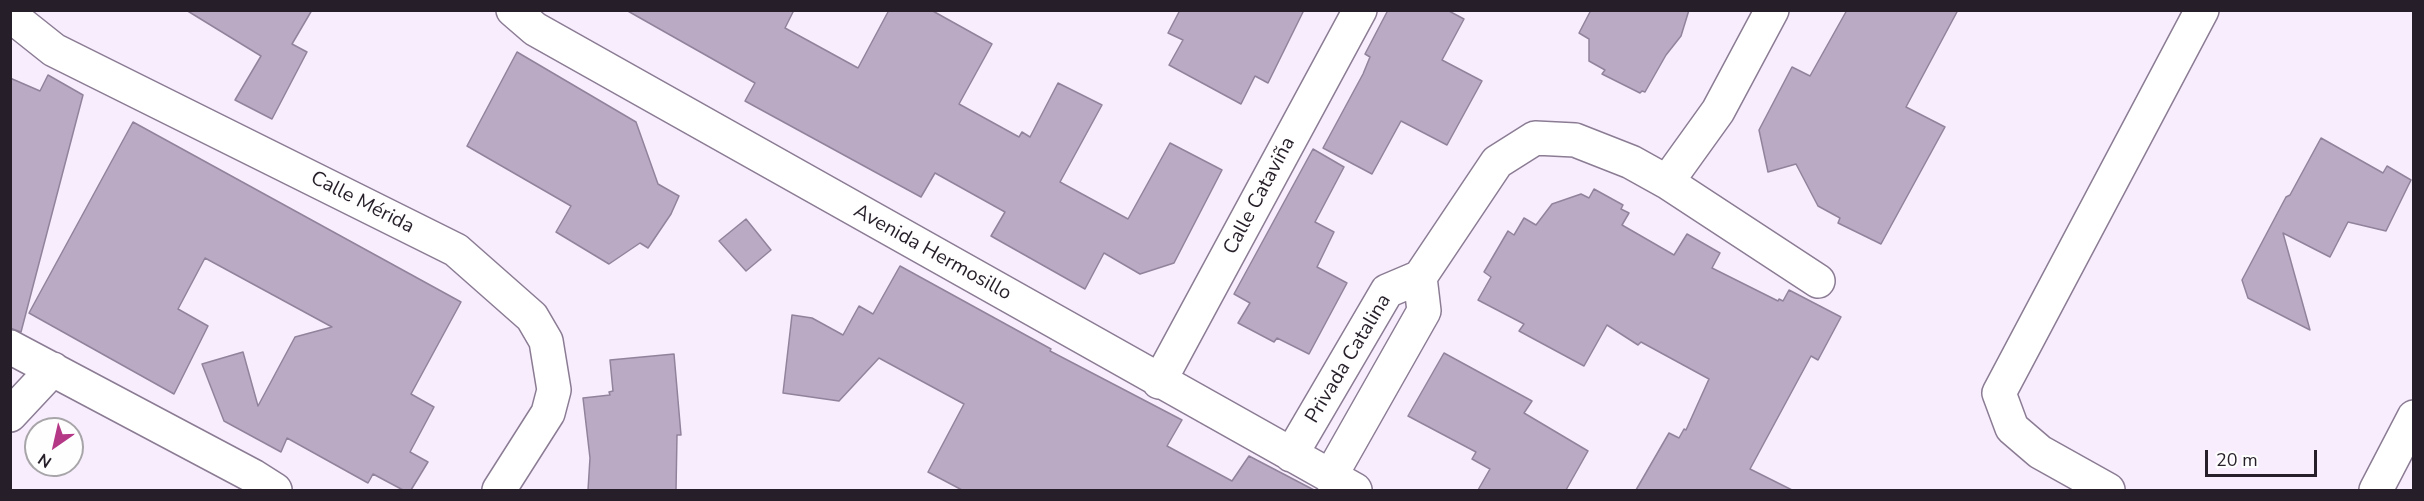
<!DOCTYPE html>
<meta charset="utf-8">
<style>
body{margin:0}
#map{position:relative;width:2424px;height:501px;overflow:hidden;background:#f7edfd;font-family:"Nunito Sans",sans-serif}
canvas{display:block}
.frame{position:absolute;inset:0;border:12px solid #261f29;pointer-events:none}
.north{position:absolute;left:24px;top:417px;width:60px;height:60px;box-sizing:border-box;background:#fefefe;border:2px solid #a8a5a9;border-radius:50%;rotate:214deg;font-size:16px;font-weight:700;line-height:24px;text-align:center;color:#261f29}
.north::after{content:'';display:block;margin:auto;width:21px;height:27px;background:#b53887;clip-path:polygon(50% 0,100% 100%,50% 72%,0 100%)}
.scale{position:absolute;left:2205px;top:450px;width:112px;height:27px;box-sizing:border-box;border:3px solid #261f29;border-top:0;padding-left:8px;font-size:18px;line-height:21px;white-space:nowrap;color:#261f29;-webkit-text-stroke:4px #fefefe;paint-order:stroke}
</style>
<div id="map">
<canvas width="2424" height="501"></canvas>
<div class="frame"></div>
<div class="north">N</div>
<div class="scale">20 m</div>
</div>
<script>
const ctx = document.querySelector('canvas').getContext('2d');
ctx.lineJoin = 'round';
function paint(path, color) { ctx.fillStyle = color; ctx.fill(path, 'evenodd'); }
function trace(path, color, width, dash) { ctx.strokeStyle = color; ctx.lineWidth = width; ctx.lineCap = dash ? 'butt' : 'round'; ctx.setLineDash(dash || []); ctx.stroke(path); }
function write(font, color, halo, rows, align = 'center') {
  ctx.font = font + ' "Nunito Sans",sans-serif'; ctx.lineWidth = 4.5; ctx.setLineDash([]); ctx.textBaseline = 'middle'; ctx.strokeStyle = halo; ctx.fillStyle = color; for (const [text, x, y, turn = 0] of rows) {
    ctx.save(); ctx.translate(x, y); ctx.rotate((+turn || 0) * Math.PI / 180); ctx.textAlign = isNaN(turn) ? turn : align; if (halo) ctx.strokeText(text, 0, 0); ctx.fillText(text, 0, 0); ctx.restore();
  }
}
const building = new Path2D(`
 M186 10H312L292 44 307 52 272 119 235 100 261 56Z
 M626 10H794L785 28 858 68 889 10H931L992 44 959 104 1019 137 1022 132 1030 137 1058 83 1102 105 1060 182 1128 219 1170 143 1222 170 1174 263 1140 274 1104 253 1085 289 991 236 1005 212 935 173 921 197 886 178 745 101 755 83Z
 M1180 10H1304L1268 83 1255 76 1241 104 1169 65 1183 40 1168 33Z
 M1388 10H1447L1464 19 1442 60 1482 81 1447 145 1401 121 1372 174 1323 148 1363 74 1370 57 1365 54Z
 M1591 10H1689L1681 36 1666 55 1645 92 1642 91 1640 93 1602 74 1605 70 1589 61V39L1579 33Z
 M1847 10H1958L1906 107 1945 127 1881 244 1838 223 1840 218 1818 206 1796 164 1768 172 1759 130 1792 67 1810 76Z
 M517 52 636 122 658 184 679 196 671 214 648 248 640 243 609 264 556 232 571 206 467 146Z
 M48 75 83 95 21 332 10 328V78L40 91Z
 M133 122 461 302 411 394 434 407 410 452 428 462 411 490H403L373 474 368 483 287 438 281 452 224 421 202 364 243 352 258 406 295 337 332 327 205 258 178 309 208 326 174 394 29 313Z
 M2321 138 2383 173 2387 166 2411 180 2386 231 2348 222 2330 257 2283 233 2310 330 2248 298 2242 280 2286 197 2290 195Z
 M1313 149 1344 167 1315 222 1334 232 1317 267 1347 283 1309 354 1277 338 1274 342 1238 323 1250 303 1234 294Z
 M1594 189 1623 205 1621 209 1629 213 1622 225 1674 255 1687 234 1720 253 1712 268 1778 301 1779 299 1783 301 1789 290 1841 317 1818 360 1811 356 1750 469 1792 490H1636L1669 433 1679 438 1684 429 1686 430 1709 379 1641 342 1638 345 1607 325 1584 366 1519 331 1524 324 1478 300 1491 277 1484 272 1508 231 1514 235 1524 218 1536 225 1552 204 1581 194 1589 198Z
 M746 219 771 250 746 271 719 241Z
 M900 266 1051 349 1050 351 1182 420 1167 446 1232 481 1249 456 1314 490H962L928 472 964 404 879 358 839 401 783 393 792 315 812 318 843 335 859 306 873 314Z
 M1444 353 1532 401 1524 413 1588 451 1566 490H1478L1490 469 1472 459 1476 452 1408 416Z
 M674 354 681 435H677L676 490H588L590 458 583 398 610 395 609 392 613 391 610 360Z`);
const street = new Path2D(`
 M513 10 535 29 1355 490
 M10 15 54 50 456 250 532 317 546 341 554 390 548 413 499 490
 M1667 182 1818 281
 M1159 382 1360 10
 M1291 455 1387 291 1420 277 1497 162 1535 138 1575 140 1631 162 1667 182 1718 111 1772 10
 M1330 477 1424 311 1420 277
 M2108 490 2040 452 2012 428 1999 393 2202 10
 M2376 490 2414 417`);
const secondary = new Path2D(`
 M10 347 253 476 275 490
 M10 415 53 369`);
const streetNames = [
 ["Calle Cataviña",1260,196,-62],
 ["Calle Mérida",362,203,27],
 ["Avenida Hermosillo",932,253,29],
 ["Privada Catalina",1349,359,-59]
];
paint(building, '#baaac4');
trace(building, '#92839c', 1.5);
trace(street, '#8b7c94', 36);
trace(secondary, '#8b7c94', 36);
trace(street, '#fff', 33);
trace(secondary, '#fff', 33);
write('20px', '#261f29', '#fefefe', streetNames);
</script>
